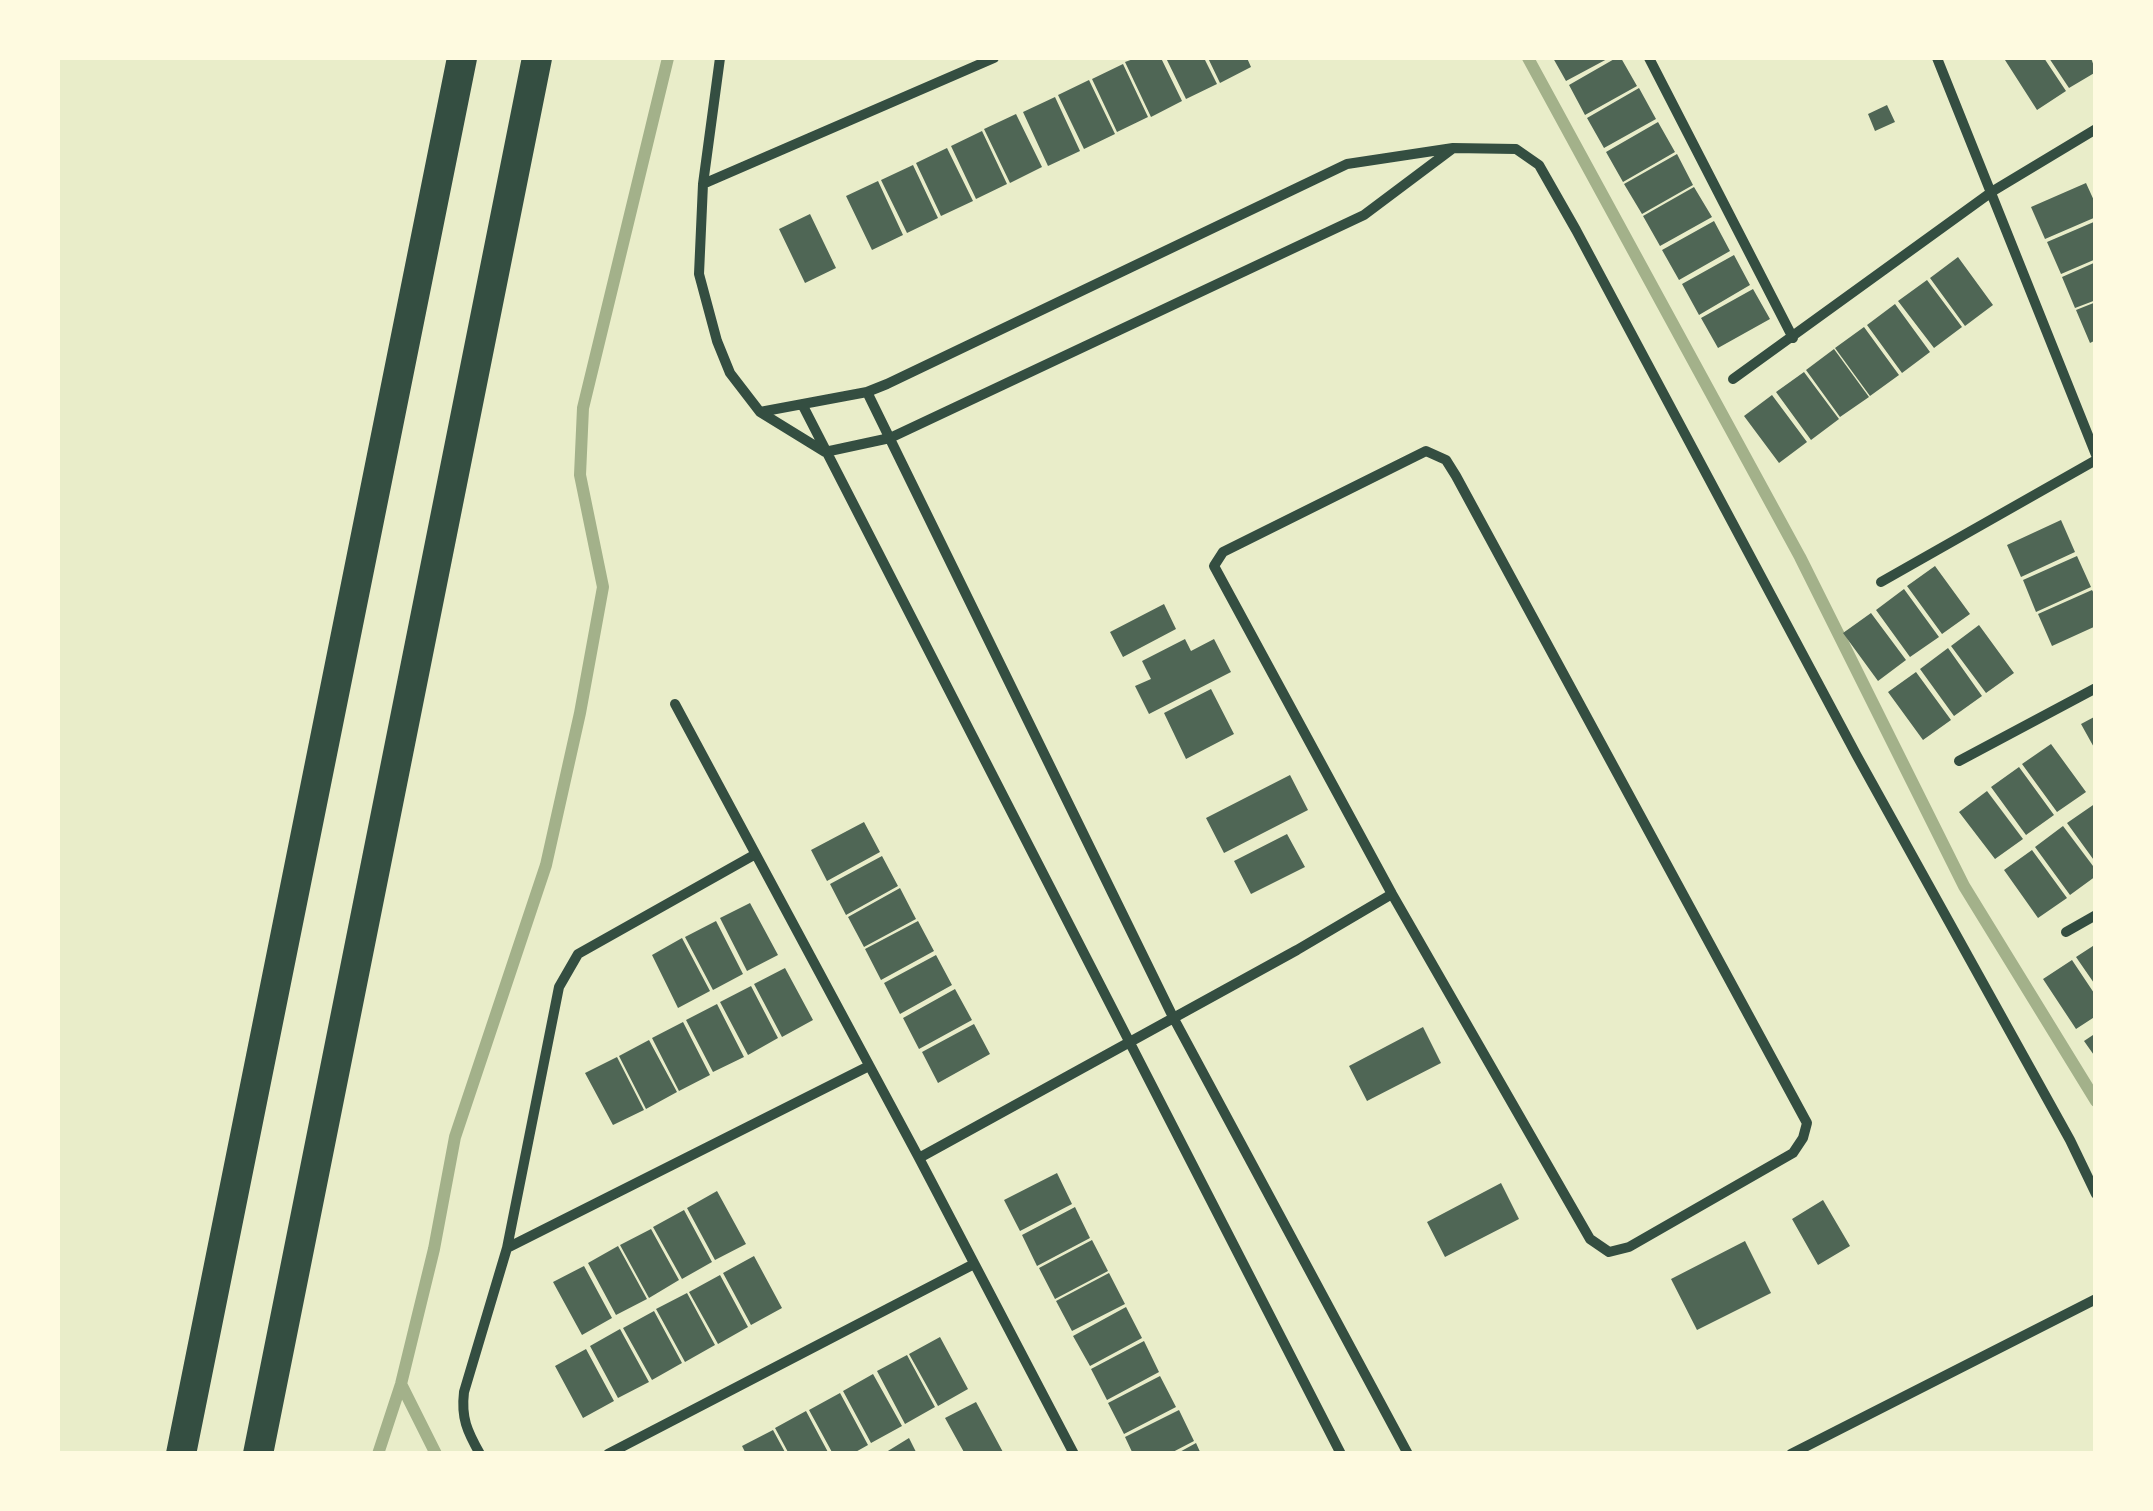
<!DOCTYPE html>
<style>
body{margin:0}
#map{position:relative;width:2153px;height:1511px;overflow:hidden;background:#e9edc9;font-family:Montserrat,sans-serif}
canvas{display:block}
.frame{position:absolute;inset:0;border:60px solid #fefae0;pointer-events:none}
</style>
<div id="map">
<canvas width="2153" height="1511"></canvas>
<div class="frame"></div>
</div>
<script>
const ctx = document.querySelector('canvas').getContext('2d');
ctx.lineJoin = 'round';
function trace(path, color, width, dash) { ctx.strokeStyle = color; ctx.lineWidth = width; ctx.lineCap = dash ? 'butt' : 'round'; ctx.setLineDash(dash || []); ctx.stroke(path); }
function paint(path, color) { ctx.fillStyle = color; ctx.fill(path, 'evenodd'); }
const stream = new Path2D(`
 M1528 58 1800 557 1964 886 2096 1101
 M401 1384 436 1454
 M378 1454 401 1384 434 1249 455 1137 546 865 580 713 603 587 580 475 583 408 668 58`);
const building = new Path2D(`
 M1136 58H1161L1182 101 1151 117 1125 62Z
 M1166 58H1204L1217 84 1186 99Z
 M1208 58H1247L1251 67 1220 83Z
 M1553 58H1609L1566 81Z
 M1616 58H1621L1637 86 1585 115 1569 85Z
 M2009 58H2044L2066 91 2037 110 2005 60Z
 M2049 58H2091L2096 72 2069 88Z
 M1123 64 1148 117 1117 132 1092 79Z
 M1089 80 1115 134 1084 149 1058 95Z
 M1639 88 1656 119 1604 148 1587 118Z
 M1055 97 1080 151 1048 166 1023 112Z
 M1887 105 1895 122 1875 131 1868 114Z
 M1016 114 1042 167 1010 183 984 129Z
 M1658 122 1675 152 1623 182 1606 152Z
 M982 131 1007 184 976 199 951 146Z
 M947 148 973 201 941 216 916 163Z
 M1677 154 1693 185 1642 214 1624 184Z
 M913 165 938 218 907 233 881 180Z
 M878 181 903 235 872 250 846 196Z
 M2086 183 2096 205V217L2045 239 2031 207Z
 M1694 187 1712 217 1660 246 1643 216Z
 M810 214 836 268 805 283 779 229Z
 M1714 221 1730 251 1679 280 1662 250Z
 M2096 221V259L2061 274 2047 242Z
 M1734 255 1750 285 1699 315 1682 284Z
 M1958 257 1993 305 1965 326 1930 278Z
 M2096 262V300L2075 308 2062 277Z
 M1927 280 1962 327 1934 348 1898 301Z
 M1753 289 1770 319 1718 348 1701 318Z
 M2096 302V340L2090 343 2076 310Z
 M1895 304 1930 352 1902 373 1867 325Z
 M1864 327 1899 375 1870 396 1835 348Z
 M1834 349 1869 397 1840 417 1806 370Z
 M1804 372 1839 419 1811 440 1776 392Z
 M1772 395 1807 442 1779 463 1744 416Z
 M2061 520 2075 552 2021 577 2007 545Z
 M2077 556 2091 587 2036 612 2023 580Z
 M1935 566 1970 614 1942 634 1907 586Z
 M1904 589 1939 637 1910 657 1876 610Z
 M2092 590 2096 597V626L2052 646 2038 614Z
 M1164 604 1176 629 1123 657 1110 632Z
 M1871 613 1906 660 1878 681 1843 633Z
 M1979 625 2014 673 1986 693 1951 646Z
 M1185 639 1191 651 1214 639 1231 672 1149 714 1135 686 1151 679 1142 661Z
 M1948 648 1982 696 1954 716 1920 669Z
 M1916 672 1951 720 1923 740 1888 692Z
 M1211 689 1234 734 1186 759 1164 713Z
 M2096 716V751L2081 724Z
 M2051 744 2086 792 2057 812 2022 764Z
 M2019 767 2054 815 2026 835 1991 787Z
 M1290 775 1308 810 1224 853 1206 818Z
 M1987 791 2023 839 1995 859 1959 812Z
 M2096 803V863L2067 823Z
 M864 822 880 852 827 881 811 850Z
 M2063 826 2096 870V876L2070 895 2035 847Z
 M1287 834 1305 867 1251 894 1234 861Z
 M2032 850 2067 898 2038 918 2004 870Z
 M882 856 898 886 846 915 830 884Z
 M900 888 916 919 864 947 848 917Z
 M750 903 778 955 747 971 720 918Z
 M716 921 743 974 713 990 685 937Z
 M918 921 934 951 881 980 865 949Z
 M682 938 710 991 678 1008 652 955Z
 M2096 944V986L2076 957Z
 M936 955 952 985 900 1014 884 983Z
 M2072 960 2096 996V1016L2076 1029 2043 979Z
 M785 968 813 1020 782 1037 754 984Z
 M751 986 778 1038 748 1055 720 1002Z
 M955 989 972 1020 919 1049 903 1018Z
 M717 1004 744 1057 713 1072 686 1020Z
 M683 1022 710 1075 679 1091 652 1038Z
 M974 1024 990 1054 938 1083 922 1052Z
 M1423 1027 1441 1063 1367 1101 1349 1066Z
 M2096 1033V1058L2084 1041Z
 M649 1040 677 1092 646 1109 619 1056Z
 M617 1057 644 1110 613 1125 585 1073Z
 M1057 1173 1072 1204 1020 1231 1004 1200Z
 M1501 1183 1519 1219 1445 1257 1427 1222Z
 M717 1191 746 1244 715 1260 687 1208Z
 M1823 1200 1850 1246 1818 1265 1792 1219Z
 M1075 1207 1090 1238 1037 1266 1022 1235Z
 M684 1210 712 1262 682 1279 653 1227Z
 M651 1229 679 1280 649 1298 620 1245Z
 M1092 1240 1108 1271 1055 1299 1039 1268Z
 M1745 1241 1771 1293 1697 1330 1671 1279Z
 M618 1246 647 1299 616 1315 588 1263Z
 M754 1256 782 1308 751 1325 723 1273Z
 M584 1266 612 1318 582 1335 553 1282Z
 M1109 1273 1125 1304 1072 1331 1056 1301Z
 M720 1275 748 1327 718 1344 689 1292Z
 M687 1293 715 1345 685 1362 656 1309Z
 M1126 1307 1142 1338 1090 1366 1073 1336Z
 M654 1311 682 1363 652 1380 623 1328Z
 M620 1329 649 1382 618 1398 590 1346Z
 M940 1337 968 1389 938 1406 909 1354Z
 M1144 1341 1159 1372 1107 1400 1091 1369Z
 M586 1349 614 1401 583 1418 555 1366Z
 M907 1355 935 1407 905 1424 877 1371Z
 M873 1374 902 1426 871 1443 843 1391Z
 M1160 1376 1176 1407 1124 1434 1108 1403Z
 M840 1393 868 1445 852 1454H833L809 1410Z
 M976 1402 1004 1454H965L945 1418Z
 M1179 1410 1194 1441 1169 1454H1133L1125 1437Z
 M806 1411 829 1454H789L775 1428Z
 M773 1430 786 1454H746L742 1446Z
 M909 1438 917 1454H883Z
 M1196 1443 1201 1454H1176Z`);
const minor = new Path2D(`
 M720 58 703 184 994 58
 M1649 58 1793 338
 M1937 58 2096 455
 M703 184 699 274 717 341 730 373 760 412 825 452 890 438 1364 215 1452 149
 M1733 379 1993 191 2096 129
 M867 392 1173 1017 1408 1454
 M802 404 1341 1454
 M760 412 867 392 887 384 1347 164 1453 148 1516 149 1539 165 1576 230 1857 756 2070 1140 2096 1194
 M1426 451 1446 460 1456 476 1807 1123 1803 1138 1793 1153 1629 1247 1609 1252 1590 1239 1392 894 1214 566 1223 552Z
 M1881 582 2096 460
 M675 704 919 1158
 M1959 761 2096 688
 M2066 932 2096 915
 M507 1248 867 1067
 M480 1454C467 1431 461 1418 464 1392L507 1248 559 987 578 954 754 855
 M608 1454 974 1264
 M1074 1454 919 1158 1297 950 1392 894
 M1791 1454 2096 1299`);
const motorway = new Path2D(`
 M181 1454 462 58
 M258 1454 537 58`);
trace(stream, '#a3b18a', 12);
paint(building, '#4f6655');
trace(minor, '#344e41', 10);
trace(motorway, '#344e41', 30);
</script>
